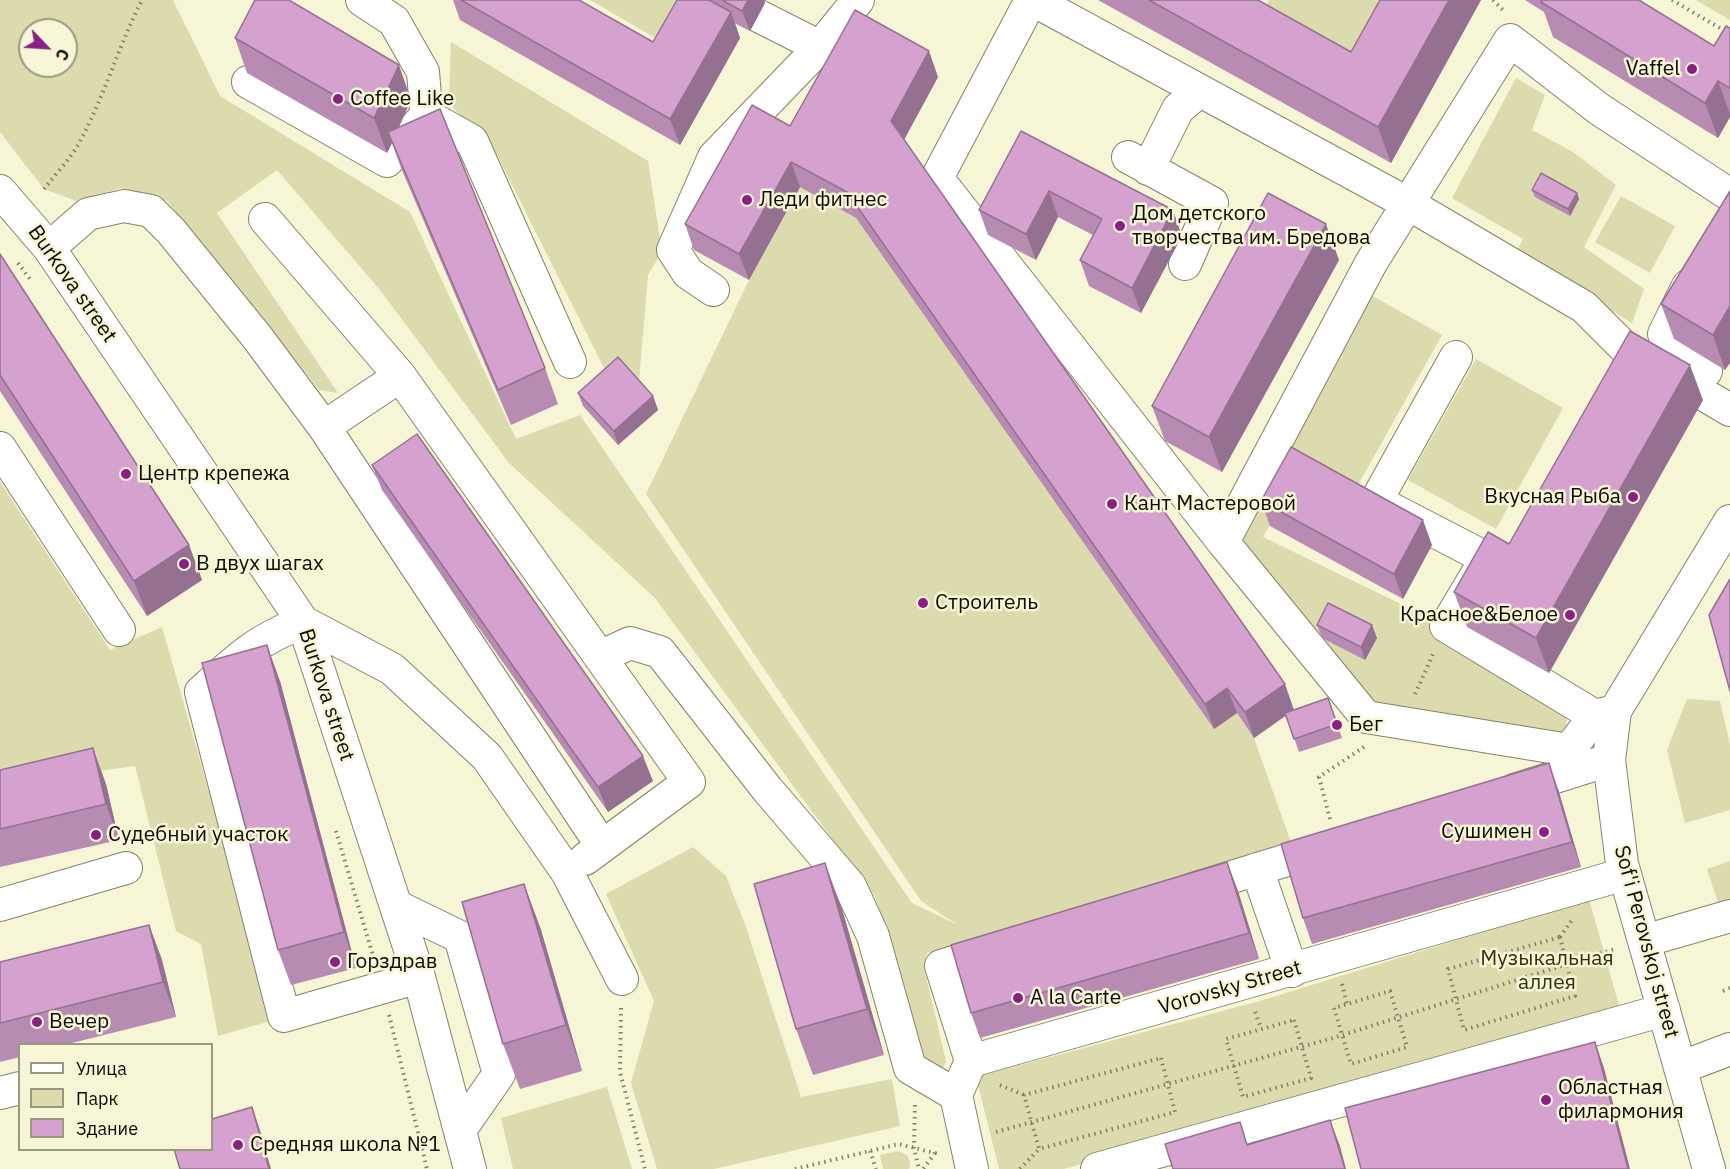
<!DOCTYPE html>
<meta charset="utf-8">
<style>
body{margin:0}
#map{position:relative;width:1730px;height:1169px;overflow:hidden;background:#f6f5d6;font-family:"IBM Plex Sans",sans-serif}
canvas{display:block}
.legend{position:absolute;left:18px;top:1043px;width:195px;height:108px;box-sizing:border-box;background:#f6f5d6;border:2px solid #999882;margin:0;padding:8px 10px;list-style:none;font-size:18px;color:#0d0c04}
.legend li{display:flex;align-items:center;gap:12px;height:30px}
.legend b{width:30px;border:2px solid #999882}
.north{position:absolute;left:18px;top:18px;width:60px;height:60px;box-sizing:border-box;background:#f6f5d6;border:2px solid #999882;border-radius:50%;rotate:115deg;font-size:16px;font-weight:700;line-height:24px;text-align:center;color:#0d0c04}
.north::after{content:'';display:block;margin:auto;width:21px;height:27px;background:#8a1f84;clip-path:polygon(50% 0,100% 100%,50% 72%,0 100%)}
</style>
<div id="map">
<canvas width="1730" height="1169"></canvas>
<ul class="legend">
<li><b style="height:8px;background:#fff"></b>Улица</li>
<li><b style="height:16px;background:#dcdbad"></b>Парк</li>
<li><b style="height:16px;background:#d5a2cf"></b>Здание</li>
</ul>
<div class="north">С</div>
</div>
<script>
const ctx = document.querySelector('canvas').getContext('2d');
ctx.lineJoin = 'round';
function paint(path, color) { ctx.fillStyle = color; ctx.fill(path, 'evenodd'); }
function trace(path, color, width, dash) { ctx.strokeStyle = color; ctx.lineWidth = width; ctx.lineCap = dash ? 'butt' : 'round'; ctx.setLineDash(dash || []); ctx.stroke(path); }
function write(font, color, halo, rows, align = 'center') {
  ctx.font = font + ' "IBM Plex Sans",sans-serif'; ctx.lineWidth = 5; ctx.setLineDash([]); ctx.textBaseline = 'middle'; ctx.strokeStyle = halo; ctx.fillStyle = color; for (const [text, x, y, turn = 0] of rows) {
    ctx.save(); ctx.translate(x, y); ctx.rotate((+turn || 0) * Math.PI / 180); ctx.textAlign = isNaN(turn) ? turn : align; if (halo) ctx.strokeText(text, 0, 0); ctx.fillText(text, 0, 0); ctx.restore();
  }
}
const green = new Path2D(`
 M0 0H173L220 96 410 212 516 439 580 415 912 903 958 925 921 901 646 494 749 280 800 187 856 218 1214 729 1237 713 1254 738 1294 851 977 942 927 953 924 968 946 1061 941 1074 922 1064 875 897 655 598 509 463 380 290 277 170 217 213 338 393 319 390 167 201 121 188 76 201 44 189 0 132ZM30 30H66V66H30Z
 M590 0H675L679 2 657 39Z
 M1269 0H1401L1365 65 1264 9Z
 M1696 0H1730V20Z
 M451 42 648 161 662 252 648 275 638 392 605 370 493 147 449 104Z
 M1516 78 1545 95 1532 130 1573 152 1616 185 1584 247 1644 289 1632 323 1516 253 1523 239 1452 198Z
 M1621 196 1675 226 1650 273 1595 242Z
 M1369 294 1442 335 1358 485 1286 444Z
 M1476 359 1563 408 1496 529 1408 480Z
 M1278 460 1300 472 1263 537 1446 626 1564 696 1569 750 1366 717 1232 540Z
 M0 482 110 650 162 627 274 1020 218 1036 201 944 176 931 135 766 0 785Z
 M1687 699 1720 701 1730 745V810L1685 823 1667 750Z
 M693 847 726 876 746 927 801 1097 892 1079 900 1126 714 1169H657L631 1083 654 1001 606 894Z
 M1730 861V902L1719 906 1707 869Z
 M1589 899 1620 1009 1064 1169H999L976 1077 1263 1000Z
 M607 1087 632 1169H513L501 1118Z
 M898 1151 907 1155 910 1162 909 1169H883L880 1155Z`);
const path = new Path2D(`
 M1493 0 1504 11
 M1672 0 1730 34
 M44 189C55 175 69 160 78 145 104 98 118 47 142 0
 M18 263 30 279
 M1415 694 1434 652
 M1330 819 1319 777 1364 747
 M336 831 374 959
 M1560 937 1575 996 1464 1030 1448 969Z
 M1560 937 1572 920
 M1342 984 1347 1004
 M1390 991 1407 1047 1351 1064 1334 1008Z
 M1723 991 1730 988
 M621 1008 620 1072 645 1169
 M1255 1012 1261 1028
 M389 1015 427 1169
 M1294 1020 1311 1078 1243 1097 1226 1039Z
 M1161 1058 1175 1112 1039 1149 1024 1095Z
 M1000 1085 1024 1095
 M915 1105 914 1148 919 1169
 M996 1132 1333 1038 1615 949
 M870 1151 876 1169
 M795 1169 899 1144 935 1153 923 1169
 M1020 1169 1039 1149`);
const minor = new Path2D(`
 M362 0 394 21 423 72 428 133
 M727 0 820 47
 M1031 0 937 178 1223 542
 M1033 0 1407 203 1584 307 1625 348 1730 410
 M248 82 387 161 426 115 472 141 570 362
 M1128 157 1212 203 1185 264
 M1148 169 1178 109 1199 91
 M0 191 49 248 303 622 419 977 470 1169
 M265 219 400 376
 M49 248 88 214 124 206 151 211 171 231 257 337 324 427 602 846
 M1688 286 1664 334 1670 350 1706 371
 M713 290 688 273 673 250 714 157 820 47 858 0
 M1456 357 1376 501 1486 558
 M324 427 400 376 689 782 585 859
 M0 448 119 630
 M1480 569 1446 626 1595 716
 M600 657 630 643 660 652 767 789 850 886 873 936 910 1068 956 1095
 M1615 711 1595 716 1569 750 1366 717 1223 542 1371 263 1510 40 1599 109 1730 195
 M1514 790 1609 760
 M1257 869 1292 971
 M1193 889 1326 848
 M0 905 126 868
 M396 906 460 937 499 1074 460 1130
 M1644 941 1730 916
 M419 977 284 1016 201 692C238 658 255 641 303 622L392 669 487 757 567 872 622 979
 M971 1061 941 966 996 949
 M1680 1068 1730 1049
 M0 1093 20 1088
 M972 1169 956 1095 971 1061 1625 874
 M1097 1169 1664 1010
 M1709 1169 1622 864 1609 760 1615 711 1730 521`);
const wall = new Path2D(`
 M453 0H579L653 42 677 0H764L765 3 750 31 735 23 740 38 680 145 460 20Z
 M1098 0H1258L1351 52 1380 0H1481L1391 163Z
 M1525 0H1639L1714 46 1730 28V117L1718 138 1553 37 1544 12Z
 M235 38 411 100 399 127 545 368 558 404 511 425 401 168 392 143 387 153 247 73Z
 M938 77 904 140 1294 710 1292 711 1328 698 1342 738 1299 752 1286 715 1254 738 1237 713 1214 729 856 218 800 187 749 280 694 250 685 224 790 126Z
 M1021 131 1182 236 1141 313 1089 286 1080 260 1093 235 1058 217 1036 260 988 235 979 210Z
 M1532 190 1577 193 1579 199 1570 216 1535 197Z
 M1730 191 1725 370 1674 339 1661 304Z
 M0 254 189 545 202 580 147 616 0 391Z
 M1339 260 1222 472 1165 441 1152 406Z
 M578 393 653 396 658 410 618 445 583 406Z
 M1703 400 1549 673 1467 627 1454 592 1509 544Z
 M372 465 653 781 608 812 382 490Z
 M1261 501 1432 545 1403 599 1270 526Z
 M1317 625 1377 638 1365 660 1322 638Z
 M280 681 356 968 291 985 278 950Z
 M0 770 106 784 119 840 0 867Z
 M1558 789 1581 867 1312 944 1303 918Z
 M524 884 541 930 582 1071 520 1089 503 1044Z
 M1237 888 1259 959 980 1038 971 1013Z
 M842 909 884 1055 813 1075 796 1029Z
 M149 925 162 960 176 1017 68 1044H20V1057L0 1062V962Z`);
const shadedWall = new Path2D(`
 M748 0H764L765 3 750 31 742 11Z
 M1449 0H1481L1391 163 1378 127Z
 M731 12 740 38 680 145 670 119Z
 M929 51 938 77 900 147 891 121Z
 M399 65 411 100 392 142 388 132 392 143 387 153 374 118Z
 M1718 81 1730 114V117L1718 138 1705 103Z
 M791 162 800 187 749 280 739 254Z
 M1049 191 1058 217 1036 260 1026 234Z
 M1577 193 1579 199 1570 216 1568 209Z
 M1173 210 1182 236 1141 313 1132 288Z
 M1326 224 1339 260 1222 472 1209 437Z
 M1730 306V363L1725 370 1713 335Z
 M1690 365 1703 400 1549 673 1536 638Z
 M653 396 658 410 618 445 614 431Z
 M1423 520 1432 545 1403 599 1394 574Z
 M189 545 202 580 147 616 134 581Z
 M1372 625 1377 638 1365 660 1361 647Z
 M267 645 280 681 356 968 344 932Z
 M1285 684 1294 710 1254 738 1245 712Z
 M1227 688 1237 713 1214 729 1205 704Z
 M93 748 106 784 119 840 106 804Z
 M643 756 653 781 608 812 598 787Z
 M1549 763 1558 789 1581 867 1572 842Z
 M1227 862 1237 888 1259 959 1249 933Z
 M825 863 842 909 884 1055 867 1009Z
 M524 884 541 930 582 1071 566 1025Z
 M149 925 162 960 176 1017 163 982Z
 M1595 1042 1604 1068 1630 1169H1628Z
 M252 1107 259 1127 271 1169H269Z
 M1330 1120 1340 1146 1346 1169H1345Z`);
const building = new Path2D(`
 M255 0H289L399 65 374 118 235 38Z
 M461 0H579L653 42 677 0H709L731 12 670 119Z
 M722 0H748L742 11Z
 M1149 0H1258L1351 52 1380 0H1449L1378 127Z
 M1542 0H1639L1714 46 1726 26 1730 28V88L1718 81 1705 103 1541 2Z
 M855 10 929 51 891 121 1285 684 1245 712 1227 688 1205 704 847 192 791 162 739 254 685 224 752 105 790 126Z
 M440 109 545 368 498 390 388 132Z
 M1021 131 1173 210 1132 288 1080 260 1102 219 1049 191 1026 234 979 210Z
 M1541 173 1577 193 1568 209 1532 190Z
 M1730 191V306L1713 335 1661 304Z
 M1268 193 1326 224 1209 437 1152 406Z
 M0 254 189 545 134 581 0 375Z
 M1630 331 1690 365 1536 638 1454 592 1488 532 1509 544Z
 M618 357 653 396 614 431 578 393Z
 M417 434 643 756 598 787 372 465Z
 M1291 447 1423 520 1394 574 1261 501Z
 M1730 579V691L1709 615Z
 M1328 603 1372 625 1361 647 1317 625Z
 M267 645 344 932 278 950 202 663Z
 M1328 698 1337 724 1294 739 1285 713Z
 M93 748 106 804 0 829V770Z
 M1549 763 1572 842 1303 918 1281 844Z
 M1227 862 1249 933 971 1013 951 945Z
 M825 863 867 1009 796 1029 754 884Z
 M524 884 566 1025 503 1044 462 902Z
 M149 925 163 982 0 1023V962Z
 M1595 1042 1628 1169H1361L1345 1108Z
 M252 1107 269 1169H180L174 1149H212V1119Z
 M1330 1120 1345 1169H1173L1165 1144 1240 1122 1247 1145Z`);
const markers = [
 [1692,69,6,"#8a1f84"],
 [338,99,6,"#8a1f84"],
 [747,200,6,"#8a1f84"],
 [1120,226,6,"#8a1f84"],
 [126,474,6,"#8a1f84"],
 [1633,497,6,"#8a1f84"],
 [1112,504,6,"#8a1f84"],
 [184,564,6,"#8a1f84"],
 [923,603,6,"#8a1f84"],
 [1570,615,6,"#8a1f84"],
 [1337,725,6,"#8a1f84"],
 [1544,832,6,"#8a1f84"],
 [96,835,6,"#8a1f84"],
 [335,962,6,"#8a1f84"],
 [1018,998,6,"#8a1f84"],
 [37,1022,6,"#8a1f84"],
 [1546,1100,6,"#8a1f84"],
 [238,1145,6,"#8a1f84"]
];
const poiNames = [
 ["Vaffel",1680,69,"right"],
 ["Coffee Like",350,99],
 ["Леди фитнес",759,200],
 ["Дом детского",1132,214],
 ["творчества им. Бредова",1132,238],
 ["Центр крепежа",138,474],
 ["Вкусная Рыба",1621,497,"right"],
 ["Кант Мастеровой",1124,504],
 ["В двух шагах",196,564],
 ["Строитель",935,603],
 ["Красное&Белое",1558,615,"right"],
 ["Бег",1349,725],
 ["Сушимен",1532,832,"right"],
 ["Судебный участок",108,835],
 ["Горздрав",347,962],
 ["A la Carte",1030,998],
 ["Вечер",49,1022],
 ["Областная",1558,1088],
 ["филармония",1558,1112],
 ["Средняя школа №1",250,1145]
];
const streetNames = [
 ["Burkova street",72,284,55],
 ["Burkova street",326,695,72],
 ["Sof'i Perovskoj street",1646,942,75],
 ["Vorovsky Street",1230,988,-16]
];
const parkNames = [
 ["Музыкальная",1547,959],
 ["аллея",1547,983]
];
paint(green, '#dcdbad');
trace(minor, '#838367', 34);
trace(path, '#807f6b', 4, [1.5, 4.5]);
trace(minor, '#fff', 32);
paint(wall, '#b78bb2');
paint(shadedWall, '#957191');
paint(building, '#d5a2cf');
trace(building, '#957191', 1.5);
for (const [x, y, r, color] of markers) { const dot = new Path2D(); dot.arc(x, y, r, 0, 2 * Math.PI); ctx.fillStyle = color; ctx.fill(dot); trace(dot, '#f6f5d6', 2); }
write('21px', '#0d0c04', '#f6f5d6', poiNames, 'left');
write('21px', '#0d0c04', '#f6f5d6', streetNames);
write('21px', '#323114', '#f6f5d6', parkNames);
</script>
